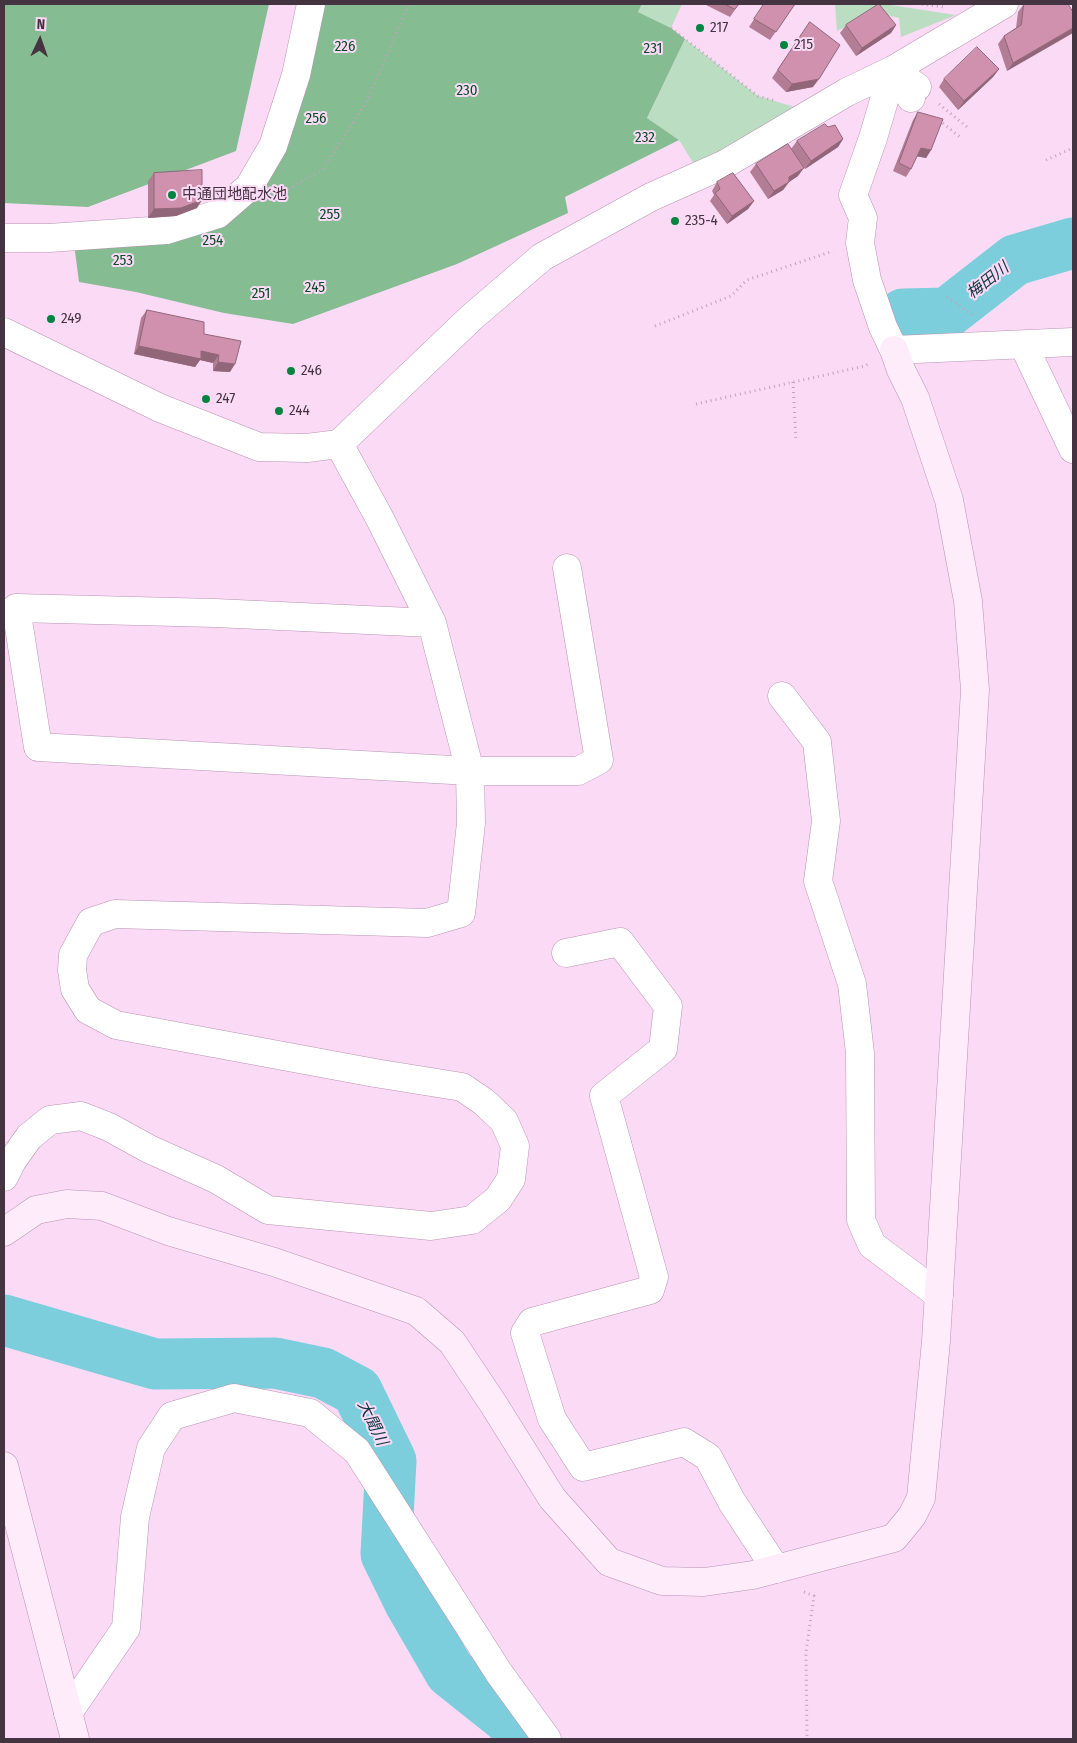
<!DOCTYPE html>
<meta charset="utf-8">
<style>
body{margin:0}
#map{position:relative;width:1077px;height:1743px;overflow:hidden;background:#fbdaf6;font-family:"Fira Sans Condensed",sans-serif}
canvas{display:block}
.frame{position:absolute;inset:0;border:5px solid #443441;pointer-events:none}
.north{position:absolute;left:15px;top:15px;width:50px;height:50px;-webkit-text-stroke:4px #fbdaf6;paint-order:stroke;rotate:3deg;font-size:14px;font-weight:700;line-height:20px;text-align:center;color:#443441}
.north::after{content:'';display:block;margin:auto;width:18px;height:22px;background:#443441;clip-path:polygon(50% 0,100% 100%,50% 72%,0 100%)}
</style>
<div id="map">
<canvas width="1077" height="1743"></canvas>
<div class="frame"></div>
<div class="north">N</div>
</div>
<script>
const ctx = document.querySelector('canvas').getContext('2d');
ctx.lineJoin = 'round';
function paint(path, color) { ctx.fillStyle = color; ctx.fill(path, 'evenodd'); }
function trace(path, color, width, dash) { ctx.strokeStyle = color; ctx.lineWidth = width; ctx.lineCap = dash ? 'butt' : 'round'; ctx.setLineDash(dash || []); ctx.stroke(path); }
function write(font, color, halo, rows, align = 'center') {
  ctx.font = font + ' "Fira Sans Condensed","Noto Sans JP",sans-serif'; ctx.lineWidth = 4; ctx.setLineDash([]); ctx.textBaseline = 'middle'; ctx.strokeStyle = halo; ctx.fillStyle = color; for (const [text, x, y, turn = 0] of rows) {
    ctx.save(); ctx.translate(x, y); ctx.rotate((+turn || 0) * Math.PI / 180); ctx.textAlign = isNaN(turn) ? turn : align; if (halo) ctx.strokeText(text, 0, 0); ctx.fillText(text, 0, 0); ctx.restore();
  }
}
const green = new Path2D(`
 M642 4H682L671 28 638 12Z
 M835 4H884L956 15 901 37 899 18 874 12 837 31Z
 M685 39 758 96 798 108 695 166 679 140 647 118Z`);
const forest = new Path2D(`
 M4 4H269L236 151 88 207 4 203Z
 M311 4H642L638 12 671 28 685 39 647 118 679 140 565 197 568 213 457 264 293 324 224 313 136 292 79 282 73 236 166 230 249 187Z`);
const river = new Path2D(`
 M903 314 947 313 1015 260 1073 243
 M4 1320 155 1364 275 1363 323 1373 357 1391 391 1461 386 1554 410 1603 450 1672 509 1719 522 1739`);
const path = new Path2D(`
 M922 4 943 7
 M671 28 758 96 776 101
 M939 104 967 127
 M939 120 960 137
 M1046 160 1073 148
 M279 191 283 192 322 170 366 103 409 4
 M947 297 975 317
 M655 326 731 296 747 280 833 251
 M793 382 796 441
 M696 404 865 366 869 363
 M804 1592 814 1596 806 1652 807 1739`);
const street = new Path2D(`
 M893 70 873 138 853 195 863 218 860 243 867 280 883 327 894 350 1073 342
 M911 98 893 70 917 87
 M4 238H49L166 230 218 214 249 187 273 146 296 75 311 4
 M4 332 160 408 259 447 307 448 339 444 472 317 542 257 651 197 725 164 847 92 893 70 1004 4
 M1024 346 1073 449
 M432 623 215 613 16 608 38 747 470 771H578L599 760 567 568
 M782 696 817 742 826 821 818 881 852 984 860 1053 861 1220 872 1245 939 1295
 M566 953 620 942 668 1006 663 1049 604 1096 654 1277 650 1290 532 1322 525 1333 552 1419 583 1467 684 1442 708 1457 732 1502 776 1569
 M4 1177 12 1161 29 1137 50 1120 81 1116 109 1127 149 1149 216 1179 268 1210 431 1226 472 1220 498 1199 511 1179 515 1146 504 1121 484 1102 462 1087 375 1073 116 1025 88 1010 75 989 72 970 73 955 91 922 115 914 427 923 461 913 471 823 470 771 432 623 379 517 339 444
 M68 1713 126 1628 135 1517 151 1448 172 1416 234 1398 310 1413 357 1451 499 1673 547 1739`);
const secondary = new Path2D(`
 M4 1232 36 1210 67 1204 102 1206 168 1231 274 1262 416 1311 452 1342 494 1405 552 1498 609 1562 662 1581 704 1582 753 1575 894 1538 912 1516 921 1498 936 1341 975 690 968 601 949 500 915 398 901 370 894 350
 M4 1466 75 1739`);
const wall = new Path2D(`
 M704 4H739L730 17Z
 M764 4H795L770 40 749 27Z
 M1024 4 1073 12 1007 71 998 44 1004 36 1016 28 1018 12Z
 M810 22 813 87 786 92 772 78Z
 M846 25H896L891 33 856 56 840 33Z
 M999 69 993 77 958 110 939 87 944 79Z
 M918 112 931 150 926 158 917 156 911 169 906 177 893 171 913 120Z
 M843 139 838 147 805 169 791 149 797 141Z
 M756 164 798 176 789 182 783 190 768 199 750 172Z
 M154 173 197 208 176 216 148 218V181Z
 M717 182 754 201 748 209 727 224 710 201 714 195 712 191Z
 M147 310 204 334 230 372 213 371V363L200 360 195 367 134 354 141 318Z`);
const shadedWall = new Path2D(`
 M896 25 891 33 856 56 862 48Z
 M1073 28V33L1007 71 1013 63Z
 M999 69 993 77 958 110 964 101Z
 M819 79 813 87 786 92 792 84Z
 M843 139 838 147 805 169 811 161Z
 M921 148 931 150 926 158 915 156Z
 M804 168 798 176 789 182 783 190 768 199 774 191 789 177Z
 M202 200 197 208 176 216 148 218 154 209Z
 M754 201 748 209 727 224 732 216Z
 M139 346 201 351 219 355 213 363 200 360 195 367 134 354Z
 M218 362 235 364 230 372 213 371Z`);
const building = new Path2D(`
 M725 4H739L735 9Z
 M764 4H795L776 32 754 19Z
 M879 4 896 25 862 48 846 25Z
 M1024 4H1068L1073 12V28L1013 63 1004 36 1021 25Z
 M810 22 840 45 819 79 792 84 778 70Z
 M977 47 999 69 964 101 944 79Z
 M918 112 943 119 931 150 921 148 911 169 899 163Z
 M825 124 828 127 835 125 843 139 811 161 797 141Z
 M788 144 804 168 789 177V182L774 191 756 164Z
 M202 170V200L181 208 154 209V173Z
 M733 173 754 201 732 216 715 193 720 189 717 182Z
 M147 310 204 322V334L241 341 235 364 218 362 219 355 201 351V359L139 346Z`);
const markers = [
 [700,28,5,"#008440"],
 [784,45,5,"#008440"],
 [172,195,5,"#008440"],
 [675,221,5,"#008440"],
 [51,319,5,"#008440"],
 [291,371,5,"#008440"],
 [206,399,5,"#008440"],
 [279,411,5,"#008440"]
];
const poiNames = [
 ["217",710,28],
 ["215",794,45],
 ["中通団地配水池",182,195],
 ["235-4",685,221],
 ["249",61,319],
 ["246",301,371],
 ["247",216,399],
 ["244",289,411]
];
const parkNames = [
 ["226",345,47],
 ["231",653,49],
 ["230",467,91],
 ["256",316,119],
 ["232",645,138],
 ["255",330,215],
 ["254",213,241],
 ["253",123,261],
 ["245",315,288],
 ["251",261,294]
];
const waterNames = [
 ["梅田川",988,281,-38],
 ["大聞川",372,1423,64]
];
paint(green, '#bbdec2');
paint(forest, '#86bc92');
trace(river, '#7ccedd', 51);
trace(street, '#b993b3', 29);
trace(secondary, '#b993b3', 29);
trace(path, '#bfa4bb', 3, [1, 4]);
trace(street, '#fff', 28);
trace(secondary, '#feecfb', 28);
paint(wall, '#b27d95');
paint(shadedWall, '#916679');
paint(building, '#cf91ad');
trace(building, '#916679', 1);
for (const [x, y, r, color] of markers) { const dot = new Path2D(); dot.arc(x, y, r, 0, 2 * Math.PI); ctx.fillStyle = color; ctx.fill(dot); trace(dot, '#fbdaf6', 2); }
write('15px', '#443441', '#fbdaf6', poiNames, 'left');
write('15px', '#0b4b24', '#fbdaf6', parkNames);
write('italic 16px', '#0f373e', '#fbdaf6', waterNames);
</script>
